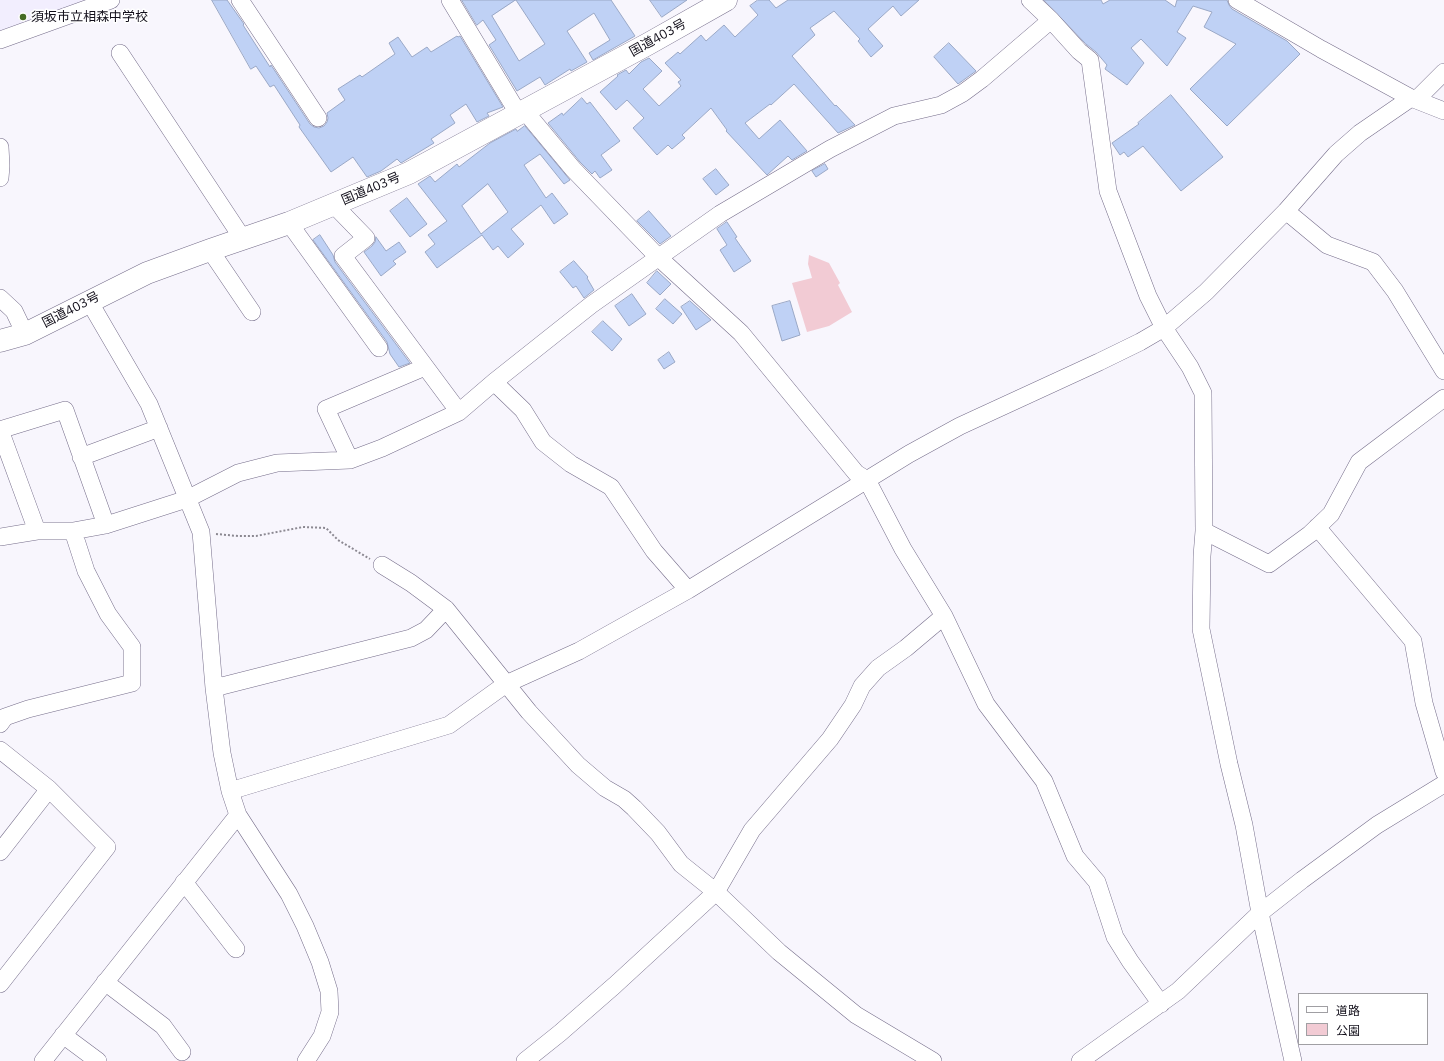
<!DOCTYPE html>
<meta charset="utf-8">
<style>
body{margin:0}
#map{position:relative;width:1444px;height:1061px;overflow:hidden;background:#f8f6fd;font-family:"IBM Plex Sans","Noto Sans JP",sans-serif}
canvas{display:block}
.legend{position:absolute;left:1298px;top:993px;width:130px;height:52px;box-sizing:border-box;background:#fff;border:1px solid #a09fa3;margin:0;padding:5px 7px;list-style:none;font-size:12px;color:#120f1a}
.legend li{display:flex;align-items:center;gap:8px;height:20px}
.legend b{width:20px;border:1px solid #a09fa3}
</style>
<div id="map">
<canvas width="1444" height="1061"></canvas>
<ul class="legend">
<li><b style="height:5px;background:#fff"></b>道路</li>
<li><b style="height:11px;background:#f2cbd4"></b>公園</li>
</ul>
</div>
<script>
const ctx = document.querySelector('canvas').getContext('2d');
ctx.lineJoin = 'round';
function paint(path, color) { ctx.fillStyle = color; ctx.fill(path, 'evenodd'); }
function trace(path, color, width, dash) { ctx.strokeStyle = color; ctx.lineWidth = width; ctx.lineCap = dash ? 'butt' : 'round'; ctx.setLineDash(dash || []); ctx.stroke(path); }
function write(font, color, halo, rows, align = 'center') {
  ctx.font = font + ' "IBM Plex Sans","Noto Sans JP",sans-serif'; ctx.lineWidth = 3; ctx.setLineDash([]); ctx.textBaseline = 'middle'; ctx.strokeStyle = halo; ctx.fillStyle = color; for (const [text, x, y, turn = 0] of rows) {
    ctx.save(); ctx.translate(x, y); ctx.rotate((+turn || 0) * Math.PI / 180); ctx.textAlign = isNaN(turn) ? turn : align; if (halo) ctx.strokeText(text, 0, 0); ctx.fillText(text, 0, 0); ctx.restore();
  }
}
const built = new Path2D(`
 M0 0H92L0 33Z`);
const green = new Path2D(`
 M809 255 829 263 840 283 838 285 852 312 829 326 807 332 792 283 812 278 808 264Z`);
const building = new Path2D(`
 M212 0H227L244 24 243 25 270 67 271 65 310 124 314 127 319 128 324 126 327 122 328 118 327 113 345 100 338 89 360 75 362 77 395 54 389 43 398 37 412 57 427 47 431 52 457 36 458 37 460 36 503 107 487 113 489 116 477 122 466 104 450 115 455 123 431 139 434 143 401 163 397 159 381 171 367 177 353 157 331 172 299 127 300 125 274 85 270 87 256 66 251 69Z
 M462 0H611L635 36 593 60 589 53 610 40 594 13 567 31 587 62 571 71 570 69 545 85 540 77 517 91 489 45 496 40 483 20 477 25ZM516 0 545 44 519 61 492 16Z
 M650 0H687L662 17Z
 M758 0H769L776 8 788 0H919L901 16 893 6 868 29 883 46 871 57 858 41 860 39 834 11 810 28 815 35 792 56 835 106 836 105 855 125 838 133 794 84 771 105 770 104 745 123 759 139 780 120 807 151 792 160 788 156 767 175 726 131 727 130 711 108 682 135 685 138 672 149 668 145 657 155 633 128 644 118 627 100 616 110 600 92 618 76 617 75 626 70 629 74 641 62 649 58 662 71 643 89 659 106 681 86 678 82 681 80 665 63 678 52 680 54 701 35 706 41 724 25 735 37 758 15 750 6Z
 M1044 0H1101L1103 4 1110 0H1165L1175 7 1177 0H1227L1229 5 1232 9 1287 41 1300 54 1227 126 1190 89 1236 44 1204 27 1212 12 1193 6 1177 32 1186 38 1167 66 1141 39 1131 48 1144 63 1127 85 1105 69 1107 65 1096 52 1086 44Z
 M949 43 976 71 958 84 934 57Z
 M1171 95 1223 157 1181 191 1143 146 1128 157 1124 152 1120 155 1112 143 1139 124 1138 123Z
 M582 98 587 104 590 102 620 141 601 155 612 170 600 178 595 171 592 174 580 162 548 123 562 113 563 115Z
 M525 126 570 180 564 184 540 154 524 165 546 198 552 193 568 214 554 224 541 205 511 229 524 244 508 258 498 246 493 250 482 235 437 268 425 252 435 244 428 235 447 221 418 184 430 176 435 182 457 164 459 167 490 143 516 129 517 131ZM488 184 508 212 481 234 462 206Z
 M825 164 828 169 816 177 812 171Z
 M716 169 729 185 716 195 703 179Z
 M407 198 427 224 410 237 390 211Z
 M649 211 671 236 660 244 637 221Z
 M727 222 737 237 735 238 751 261 734 272 720 250 727 245 717 229Z
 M320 235 333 255 335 262 410 363 399 367 390 354 387 342 313 240Z
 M376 237 386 251 399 242 406 252 393 261 396 264 381 276 364 252 372 246 375 242Z
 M574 261 588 277 587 278 594 290 584 298 576 286 573 288 560 272Z
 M657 271 671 284 660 295 647 283Z
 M632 294 646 314 629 326 615 306Z
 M665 299 682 314 673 324 656 309Z
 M690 301 711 320 696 330 681 307Z
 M790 301 800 335 782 341 772 306Z
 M603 321 622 339 612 351 592 332Z
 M669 352 675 362 664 369 658 360Z`);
const path = new Path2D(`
 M216 534 238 536H256L303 527 326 528 338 540 370 559`);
const minor = new Path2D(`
 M240 0 318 118
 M450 0 518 113
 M1030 0 1051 20 1079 51 1090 60 1108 191 1148 296 1164 328 1190 367 1203 393 1204 531 1202 556 1201 629 1229 764 1244 825 1260 913 1293 1061
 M1237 0 1321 49 1411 98 1444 111
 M0 40 111 0
 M120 53 243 239
 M524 110 573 169 658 257 741 333 856 473 867 480 903 549 944 616 986 704 1044 781 1075 856 1097 882 1115 937 1130 961 1161 1004
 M0 147 1 166 0 178
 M334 205 366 238 343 256 459 412
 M1286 211 1327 245 1373 262 1395 291 1444 371
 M289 223 379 348
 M210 250 252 312
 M0 298 14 311 25 334
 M89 301 149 404 201 532 214 688 222 753 230 791 238 815 289 894 305 926 320 962 329 991 330 1012 322 1036 306 1061
 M494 382 523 410 543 442 571 464 611 487 654 551 688 590
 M0 430 37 531H73L106 525 187 499 238 473 277 463 350 460 382 448 459 412 494 382 591 305 720 214 830 149 894 116 941 105 963 93 982 79 1051 20
 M0 430 65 410 106 525
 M81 457 159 428
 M350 460 326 409 425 367
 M1317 527 1413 641 1424 703 1444 772
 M1204 531 1269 564 1310 534 1331 514 1359 462 1444 398
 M0 537 37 531
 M382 565 411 583 446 609 529 712 578 765 605 788 624 799 634 808 658 833 681 864 716 892 779 952 856 1015 933 1061
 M214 688 411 638 426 630 446 609
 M0 724 5 717 28 709 132 683V647L108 614 86 571 73 531
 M0 750 49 789 107 847 0 984
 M230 791 449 725 506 684 579 651 688 590 909 454 960 426 1099 362 1140 342 1164 328 1206 292 1286 211 1336 154 1360 133 1411 98 1417 99 1444 72
 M0 852 49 789
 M184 882 236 949
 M105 982 163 1026 182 1052
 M63 1035 98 1061
 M43 1061 238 815
 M525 1061 560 1033 615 985 716 892 752 830 830 739 853 705 862 686 878 668 906 648 944 616
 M1080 1061 1178 991 1260 913 1302 880 1377 825 1444 784`);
const highway = new Path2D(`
 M0 341 25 334 147 273 210 250 289 223 409 173 648 44 726 0`);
const markers = [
 [23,17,4,"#466c26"]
];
const poiNames = [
 ["須坂市立相森中学校",31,17]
];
const streetNames = [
 ["国道403号",658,38,-29],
 ["国道403号",371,189,-23],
 ["国道403号",71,310,-27]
];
paint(built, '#f2eefe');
paint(green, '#f2cbd4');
paint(building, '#bfd1f5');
trace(building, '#9aa8c6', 1);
trace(minor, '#756d8a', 18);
trace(highway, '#756d8a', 23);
trace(path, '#8b8891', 2, [2, 2]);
trace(minor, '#fff', 17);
trace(highway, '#fff', 22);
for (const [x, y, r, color] of markers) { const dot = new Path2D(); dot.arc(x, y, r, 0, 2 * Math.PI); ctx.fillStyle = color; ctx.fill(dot); trace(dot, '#fff', 1.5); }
write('13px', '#120f1a', '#fff', poiNames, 'left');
write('13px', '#120f1a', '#fff', streetNames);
</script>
